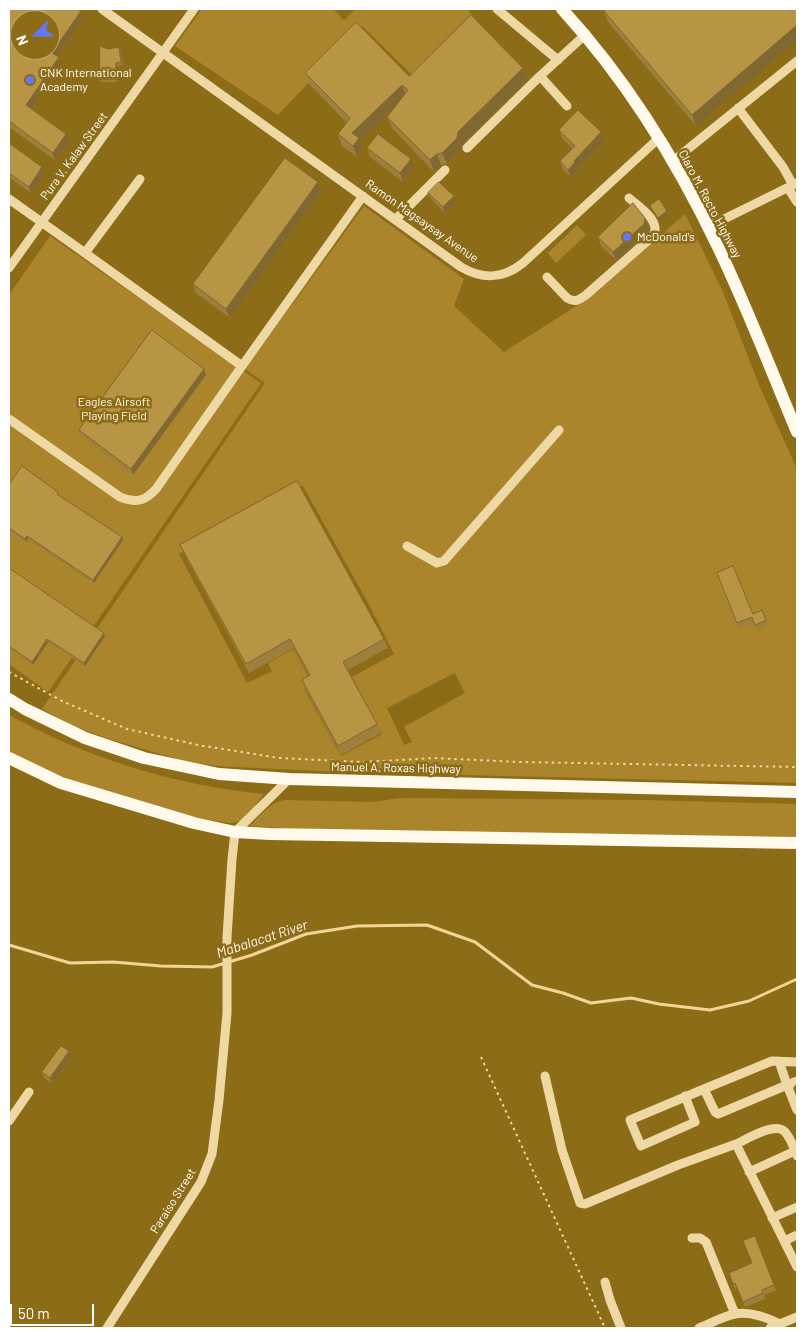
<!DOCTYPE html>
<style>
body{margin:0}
#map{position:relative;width:806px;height:1337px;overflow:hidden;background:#8d6c18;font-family:Barlow,sans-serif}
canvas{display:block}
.frame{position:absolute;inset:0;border:10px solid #fff;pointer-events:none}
.north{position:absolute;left:10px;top:10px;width:50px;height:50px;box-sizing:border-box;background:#8d6c18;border:1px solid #bba774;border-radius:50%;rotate:248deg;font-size:14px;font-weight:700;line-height:20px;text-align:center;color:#fff}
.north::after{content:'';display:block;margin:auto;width:18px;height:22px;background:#6177ff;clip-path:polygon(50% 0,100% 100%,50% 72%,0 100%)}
.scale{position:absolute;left:10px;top:1304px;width:84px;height:22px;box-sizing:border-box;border:2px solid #fff;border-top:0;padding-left:6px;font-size:15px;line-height:18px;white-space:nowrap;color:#fff;-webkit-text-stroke:4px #8d6c18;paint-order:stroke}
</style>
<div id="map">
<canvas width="806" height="1337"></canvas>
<div class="frame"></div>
<div class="north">N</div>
<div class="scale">50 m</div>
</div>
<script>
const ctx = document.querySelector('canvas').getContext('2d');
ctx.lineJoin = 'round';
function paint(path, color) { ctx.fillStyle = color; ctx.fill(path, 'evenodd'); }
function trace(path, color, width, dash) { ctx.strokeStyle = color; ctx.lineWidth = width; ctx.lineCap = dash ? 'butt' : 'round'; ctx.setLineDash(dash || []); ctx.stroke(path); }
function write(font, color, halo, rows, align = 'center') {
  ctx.font = font + ' Barlow,sans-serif'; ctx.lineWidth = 5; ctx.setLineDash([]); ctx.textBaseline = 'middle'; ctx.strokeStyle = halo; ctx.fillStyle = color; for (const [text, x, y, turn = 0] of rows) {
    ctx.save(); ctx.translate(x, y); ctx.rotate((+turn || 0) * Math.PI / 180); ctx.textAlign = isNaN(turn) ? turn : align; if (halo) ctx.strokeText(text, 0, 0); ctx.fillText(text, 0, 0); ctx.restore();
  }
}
const green = new Path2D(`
 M202 9H333L344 20 356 9H467L476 19 415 78 362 26 278 115 175 46Z
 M364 206 464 279 454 306 504 352 589 298 685 214 723 292 759 385 797 469V783L339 772 217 766 184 761 109 739 73 726 42 709 265 383 245 369ZM303 486 367 601 394 654 352 677 382 734 341 756 304 689 312 684 294 649 268 663 272 671 247 683 179 554ZM455 673 465 693 404 727 412 742 404 745 387 708Z
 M577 225 586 235 556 263 548 253Z
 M50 236 261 383 48 692 9 664V295Z
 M9 715C87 758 173 785 263 794V795C253 808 246 823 229 823L182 815 65 780 9 753Z
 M399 798 644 800 797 804V837L311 830 250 826C260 815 269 804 284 800L374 802Z`);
const stream = new Path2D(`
 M9 945 70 963 113 962 161 966 212 967 252 955 306 934 357 926 427 925 475 942 532 985 563 993 591 1003 631 998 659 1004 710 1010 749 1001 797 979`);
const path = new Path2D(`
 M9 672 62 701 127 729 198 745 279 758 363 762 434 758 519 762 797 767
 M481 1057 605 1328`);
const minor = new Path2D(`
 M102 9 461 267C483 280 503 279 523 263L659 138
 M497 9 558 60
 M567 106 540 76 586 34
 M738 108 783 167 793 185
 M467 148 540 76
 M673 161 797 61
 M788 188 797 202
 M9 199 85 253 140 179
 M396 219 445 170
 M708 227 797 183
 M85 253 242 366 363 196
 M9 268 194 9
 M547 277 567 298C575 303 579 300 586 295L653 236C662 221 639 207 629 198
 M9 419 120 497C136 503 144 502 156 489L242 366
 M407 546 437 563 444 561 559 430
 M779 1061 787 1085 797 1081
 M545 1076 562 1150 580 1203 585 1204 678 1165 736 1144 797 1267
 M704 1089 772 1061 797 1062
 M685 1096 695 1122 641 1146 630 1120 704 1089 715 1112 718 1114 787 1085 797 1110
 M9 1121 29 1092
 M736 1144C747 1139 774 1122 784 1131 790 1136 794 1148 797 1156
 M749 1172 795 1151
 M772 1218 797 1207
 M692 1238H700L706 1242 735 1314
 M784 1241 797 1235
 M605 1282 610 1300 621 1328
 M107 1328 201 1182 212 1154 219 1100 227 1013V937L232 859 235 832 289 779
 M699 1328C710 1324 723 1316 735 1314 751 1311 767 1318 780 1324
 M770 1328 797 1317`);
const major = new Path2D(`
 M562 9C626 79 677 161 718 247 747 307 771 370 797 432
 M9 699 25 709 85 738 144 758 219 774 289 779 797 792
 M9 758 61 783 194 823 235 832 270 834 797 843`);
const wall = new Path2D(`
 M9 9 83 19 57 57 61 65 31 109 66 134 69 142 55 160 9 127Z
 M797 9 696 126 608 22 604 11Z
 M108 49 120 50 123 65 117 66V82H101L100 79Z
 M523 68 527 80 463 144 461 150 447 164 441 165 434 172 392 128 387 117 395 107 360 141 363 150 357 157 342 146 338 134 347 123 309 84 305 73 409 76Z
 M559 130 601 132 604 140 578 168V170L571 178 563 169 560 161 572 148 562 138Z
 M9 143 44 173 31 193 9 177Z
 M367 148 414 167 403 182 370 157Z
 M321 191 230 318 196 293 193 284Z
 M428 193 456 202 445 213 431 199Z
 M648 227V232L616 260 601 246 598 237Z
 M204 369 206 375 133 475 81 436 79 430Z
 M9 485 58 492 59 495 123 540 94 583 28 539 26 542 9 530Z
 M180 545 384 639 388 648 348 670 377 724 381 733 341 755 305 689 302 680 309 676 294 648 249 673 184 554Z
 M9 568 104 633 105 636 85 666 48 642 33 665 9 648Z
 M717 573 753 614 762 610 768 626 757 631 754 623 739 629Z
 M69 1051 71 1057 52 1083 44 1078 42 1072Z
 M755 1236 776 1290 764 1295 765 1299 745 1307 737 1288 735 1289 729 1273 751 1263Z`);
const shadedWall = new Path2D(`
 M81 11 83 19 55 60 52 53Z
 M797 25V40L696 126 692 115Z
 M59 57 61 65 29 112 26 105Z
 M116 63 117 66V82L116 79Z
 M523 68 527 80 463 144 461 150 447 164 442 153 458 132Z
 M402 85 406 96 360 141 363 150 357 157 353 146 352 133Z
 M601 132 604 140 578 168V170L571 178 568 170 574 161Z
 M66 134 69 142 55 160 53 153Z
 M437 154 441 165 434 172 430 160Z
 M411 159 414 167 403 182 400 173Z
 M42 167 44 173 31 193 29 187Z
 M318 182 321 191 230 318 226 309Z
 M454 196 456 202 445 213 443 207Z
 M667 211 668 214 659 221 658 218Z
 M645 218 648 227V232L616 260 613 252Z
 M204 369 206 375 133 475 131 469Z
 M27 536 28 539 26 542 25 539Z
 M122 537 123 540 94 583 93 580Z
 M104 633 105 636 85 666 84 663Z
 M47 639 48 642 33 665 32 662Z
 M69 1051 71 1057 52 1083 50 1078Z`);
const building = new Path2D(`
 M9 9H77L81 11 52 53 59 57 26 105 66 134 53 153 9 121ZM20 20H50V50H20Z
 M607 9H797V25L692 115 604 11Z
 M471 15 523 68 458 132 457 138 442 153 437 154 430 160 387 117 408 90 402 85 352 133 359 138 353 146 338 134 350 118 305 73 356 22 409 76Z
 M100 46 108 49 119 47 121 62 116 63V79H100Z
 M578 110 601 132 574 161 575 162 568 170 560 161 575 146 559 130Z
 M378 134 411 159 400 173 367 148Z
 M9 143 42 167 29 187 9 173Z
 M285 158 318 182 226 309 193 284Z
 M439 182 454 196 443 207 428 193Z
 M659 199 667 211 658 218 650 206Z
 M633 203 645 218 644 224 613 252 598 237Z
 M152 330 204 369 131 469 79 430Z
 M22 466 58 492 57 494 122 537 93 580 27 536 25 539 9 528V485Z
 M297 481 384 639 343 662 377 724 338 746 302 680 310 675 290 639 246 664 180 545Z
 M733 566 753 614 762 610 766 620 755 625 752 617 737 623 717 573Z
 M9 568 104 633 84 663 47 639 32 662 9 646Z
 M61 1046 69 1051 50 1078 42 1072Z
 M797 1085V1093L795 1086Z
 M755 1236 774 1285 762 1290 763 1293 743 1302 735 1283 733 1284 729 1273 752 1263 743 1241Z`);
const markers = [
 [30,80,5,"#6177ff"],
 [627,237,5,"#6177ff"]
];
const poiNames = [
 ["CNK International",40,73],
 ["Academy",40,87],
 ["McDonald's",637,237]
];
const streetNames = [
 ["Pura V. Kalaw Street",74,156,-54],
 ["Claro M. Recto Highway",710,204,62],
 ["Ramon Magsaysay Avenue",422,221,35],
 ["Manuel A. Roxas Highway",396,768,1],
 ["Paraiso Street",173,1201,-58]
];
const parkNames = [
 ["Eagles Airsoft",114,402],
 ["Playing Field",114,416]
];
const waterNames = [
 ["Mabalacat River",262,939,-18]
];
paint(green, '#ab852b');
trace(stream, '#f1d596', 3);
trace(path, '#eed8a4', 2, [2.5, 4]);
trace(minor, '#eed8a4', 9);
trace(major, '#fffaeb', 12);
paint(wall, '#9d803b');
paint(shadedWall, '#806830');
paint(building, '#b79545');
trace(building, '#806830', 1);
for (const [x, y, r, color] of markers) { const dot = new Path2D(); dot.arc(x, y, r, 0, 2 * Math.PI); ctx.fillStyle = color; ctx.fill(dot); trace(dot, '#8d6c18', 2); }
write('12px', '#fff', '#8d6c18', poiNames, 'left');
write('12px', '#fff', '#8d6c18', streetNames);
write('12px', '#fcf6e4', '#8d6c18', parkNames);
write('italic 14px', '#fcf6e7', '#8d6c18', waterNames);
</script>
